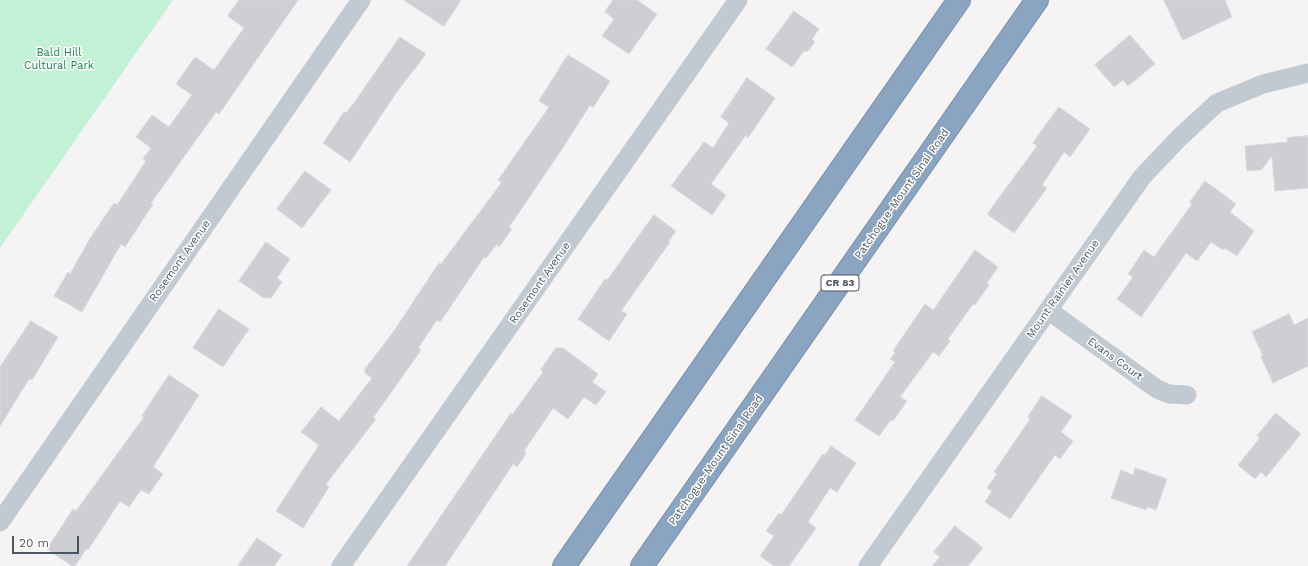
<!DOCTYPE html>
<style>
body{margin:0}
#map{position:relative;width:1308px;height:566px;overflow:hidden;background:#f5f3f3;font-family:"Work Sans",sans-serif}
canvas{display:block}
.scale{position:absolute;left:12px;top:536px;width:67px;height:18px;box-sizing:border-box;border:2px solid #4a5661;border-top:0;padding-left:5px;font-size:12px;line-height:14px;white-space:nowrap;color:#4a5661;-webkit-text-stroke:3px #fff;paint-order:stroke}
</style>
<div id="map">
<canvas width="1308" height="566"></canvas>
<div class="scale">20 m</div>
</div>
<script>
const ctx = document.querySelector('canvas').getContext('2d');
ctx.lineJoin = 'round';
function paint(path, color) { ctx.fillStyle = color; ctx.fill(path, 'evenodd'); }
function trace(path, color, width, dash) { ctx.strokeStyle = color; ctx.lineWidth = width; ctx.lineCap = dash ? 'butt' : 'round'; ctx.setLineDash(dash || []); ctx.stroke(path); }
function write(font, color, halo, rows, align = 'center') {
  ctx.font = font + ' "Work Sans",sans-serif'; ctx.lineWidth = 3; ctx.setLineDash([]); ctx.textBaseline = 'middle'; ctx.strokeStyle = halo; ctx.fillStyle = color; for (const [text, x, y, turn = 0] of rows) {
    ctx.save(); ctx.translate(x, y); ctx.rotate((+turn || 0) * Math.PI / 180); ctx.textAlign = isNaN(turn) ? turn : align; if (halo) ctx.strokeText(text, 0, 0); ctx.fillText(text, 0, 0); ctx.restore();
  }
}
const green = new Path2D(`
 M0 0H173L0 248Z`);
const building = new Path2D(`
 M239 0H298L219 114 216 112 151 203 153 204 125 247 121 244 82 312 54 296 68 272 70 274 91 237 114 203 117 205 146 161 143 159 151 148 136 137 152 115 169 127 192 95 176 84 195 57 214 70 244 28 228 16Z
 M404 0H461L444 26Z
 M613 0H637L657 14 629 54 602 36 614 19 605 12Z
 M1164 0H1225L1232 17 1183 40Z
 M794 11 819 29 812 39 815 42 808 51H804L792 67 766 49Z
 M1130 35 1155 64 1128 86 1123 80 1114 87 1095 65Z
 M400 37 426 54 396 93 350 162 323 143 344 112 346 113 354 103Z
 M568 55 610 81 593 108 590 105 562 149 509 227 512 229 499 247 497 244 486 258 484 257 440 322 437 320 418 348 421 350 373 418 376 419 326 484 329 487 303 528 276 511 319 445 301 432 321 407 339 421 372 378 365 373V369L394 331 439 263 441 264 502 182 498 180 549 107 539 101Z
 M747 78 775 98 748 138 746 135 711 184 726 195 712 215 671 186 704 142 713 148 729 123 721 117Z
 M1059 107 1090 129 1070 157 1064 152 1042 185 1047 188 1014 233 987 214 1037 146 1033 143Z
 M1308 136V188L1275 191 1272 156 1261 170 1247 171 1245 146 1288 142 1287 138Z
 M305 171 331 190 302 228 277 209Z
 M1205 181 1236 204 1230 212 1254 231 1237 256 1225 248 1223 250 1211 242 1197 261 1186 253 1141 317 1117 299 1133 277 1128 274 1144 250 1154 257 1192 204 1190 202Z
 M654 215 676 231 669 241 670 242 621 311 627 314 609 341 578 319 605 279 607 280Z
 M266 242 290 259 277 278 282 282 271 298H264L239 281Z
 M975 250 998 267 987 283 989 285 975 305 973 304 948 339 950 341 939 356 933 352 900 397 907 401 893 421 891 420 879 436 855 420 895 362 890 359 895 353 893 351 925 304 933 310Z
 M219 309 249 329 223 367 193 348Z
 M1289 314 1294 325 1308 318V366L1273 383 1261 357 1263 356 1252 332Z
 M31 321 58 337 32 380 29 379 0 426V367Z
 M556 348H563L598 374 592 382 606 392 596 405 584 397 568 419 553 408 524 451 526 454 517 467 513 464 445 566H407L511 413 512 415 543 372 541 370Z
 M169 375 199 395 153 467 163 474 149 494 141 490 129 507 120 501 88 550 86 549 75 566H72L47 549 73 509 76 511 144 417 142 416Z
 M1042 396 1072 416 1061 432 1073 441 1060 459 1055 455 1010 519 985 502 992 491 987 488 997 474 994 472 1030 419 1028 417Z
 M1276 413 1301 434 1266 477 1261 472 1255 479 1238 465 1260 438 1257 436Z
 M831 446 856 463 837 492 830 488 808 522 816 528 789 566H774L760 556 774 536 766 531 779 513 781 515 823 454 825 455Z
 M1135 468 1167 479 1156 510 1148 507 1146 510 1111 498 1121 470 1133 475Z
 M955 526 983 548 968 566H932L940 557 934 552Z
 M257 538 282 555 274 566H238Z`);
const street = new Path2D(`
 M1048 310 1157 389 1169 394 1187 395
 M0 522 361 0
 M341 566 738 0
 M868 566 1142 177 1179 138 1217 103 1263 84 1308 73`);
const highway = new Path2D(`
 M564 566 959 0
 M642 566 1037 0`);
const shields = [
 [840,283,38]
];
const shieldNames = [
 ["CR 83",840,283]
];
const parkNames = [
 ["Bald Hill",59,53],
 ["Cultural Park",59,66]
];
const streetNames = [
 ["Patchogue-Mount Sinai Road",902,194,-55],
 ["Rosemont Avenue",180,261,-55],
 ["Rosemont Avenue",540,283,-55],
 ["Mount Rainier Avenue",1063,289,-55],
 ["Evans Court",1115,359,36],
 ["Patchogue-Mount Sinai Road",716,460,-55]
];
paint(green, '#c3f1d5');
paint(building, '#cdcfd5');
trace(building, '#d7d9de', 1);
trace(highway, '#7690ad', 24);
trace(street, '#c1cad2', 19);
trace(highway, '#8ba5c1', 22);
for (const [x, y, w] of shields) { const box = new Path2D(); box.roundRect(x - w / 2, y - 8, w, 16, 3); ctx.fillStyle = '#fff'; ctx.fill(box); trace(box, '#4a5661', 1); }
write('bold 10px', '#4a5661', null, shieldNames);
write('11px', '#17864f', '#fff', parkNames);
write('11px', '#4a5661', '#fff', streetNames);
</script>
